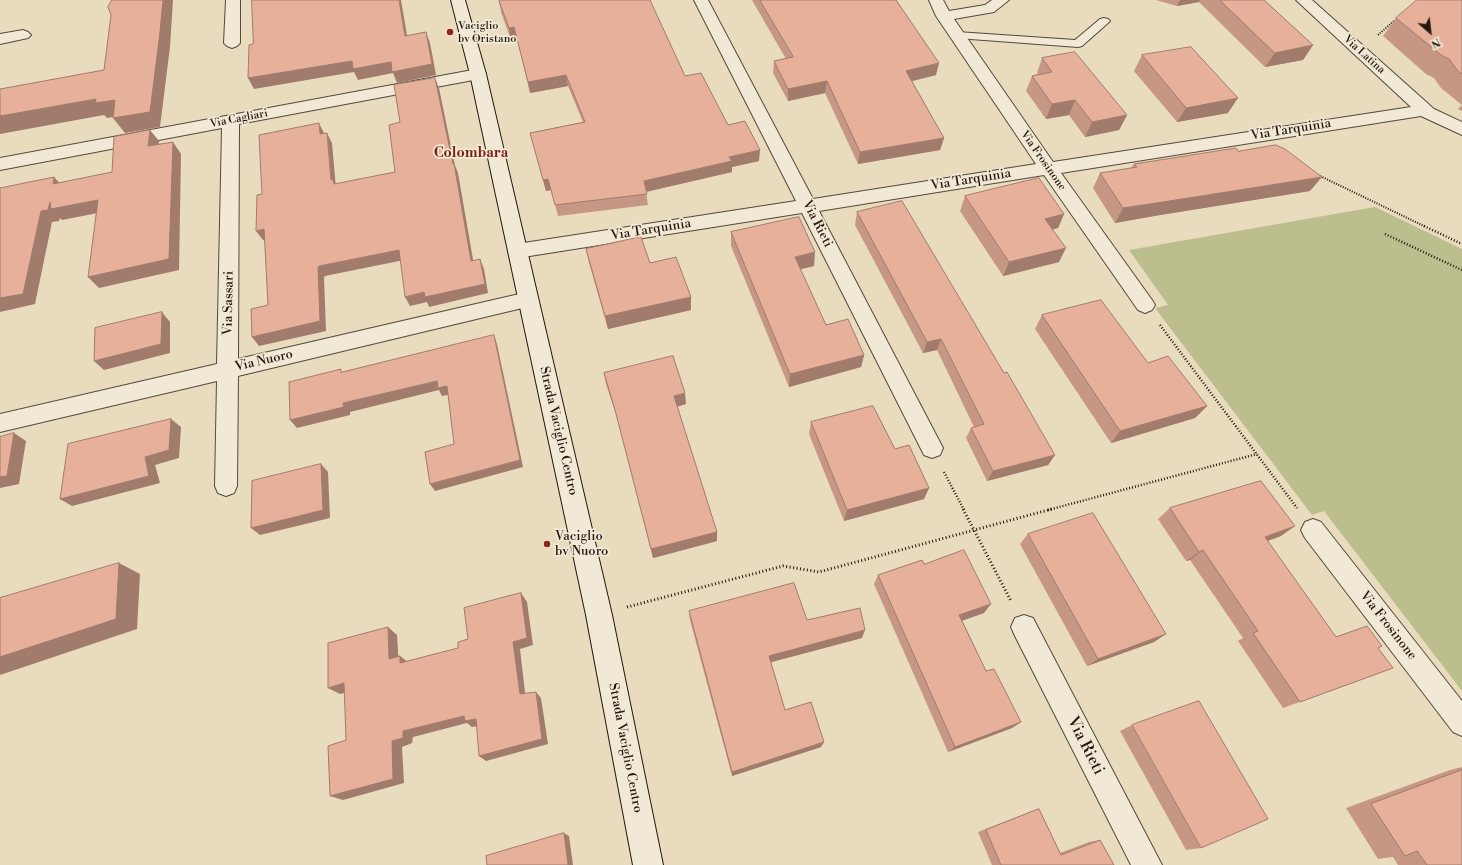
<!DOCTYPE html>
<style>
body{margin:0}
#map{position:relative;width:1462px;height:865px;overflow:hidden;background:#e9dbbe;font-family:"Libre Bodoni",serif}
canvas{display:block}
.north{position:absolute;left:1410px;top:12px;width:40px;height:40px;-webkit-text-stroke:3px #f1e8d5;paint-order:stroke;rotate:152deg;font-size:11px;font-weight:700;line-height:16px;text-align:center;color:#22180f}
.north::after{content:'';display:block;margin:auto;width:14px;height:18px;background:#22180f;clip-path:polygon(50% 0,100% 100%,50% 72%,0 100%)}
</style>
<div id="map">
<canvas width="1462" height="865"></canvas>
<div class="north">N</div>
</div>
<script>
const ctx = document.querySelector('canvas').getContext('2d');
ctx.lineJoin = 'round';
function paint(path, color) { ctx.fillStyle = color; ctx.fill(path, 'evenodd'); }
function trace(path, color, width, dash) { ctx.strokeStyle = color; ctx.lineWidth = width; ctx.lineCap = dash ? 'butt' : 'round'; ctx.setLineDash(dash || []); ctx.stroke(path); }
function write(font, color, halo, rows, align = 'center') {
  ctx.font = font + ' "Libre Bodoni",serif'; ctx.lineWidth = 3.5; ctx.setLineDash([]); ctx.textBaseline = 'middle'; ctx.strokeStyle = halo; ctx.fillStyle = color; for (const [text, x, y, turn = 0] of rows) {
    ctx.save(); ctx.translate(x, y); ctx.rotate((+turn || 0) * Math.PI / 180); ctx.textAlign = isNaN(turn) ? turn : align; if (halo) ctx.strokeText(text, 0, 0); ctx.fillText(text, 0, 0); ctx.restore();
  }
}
const green = new Path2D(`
 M1375 207 1462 249V691L1324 511 1312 515 1155 308 1168 305 1129 250Z`);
const pathFar2 = new Path2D(`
 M1378 35 1395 20
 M1318 175 1426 227`);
const pathFar1 = new Path2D(`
 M1424 226 1462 244
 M1385 234 1462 270
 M1160 325 1297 508
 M944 472 964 510
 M1048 510 1257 454`);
const path = new Path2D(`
 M963 509 1011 601
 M627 607 783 566 819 572 1052 509`);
const lane = new Path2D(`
 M1104 18 1108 19 1110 21 1108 23 1082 46 1078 47 957 38 951 35 957 32 1075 40 1100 19Z`);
const street = new Path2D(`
 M226 0H240V43L237 46 232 48 227 46 224 43Z
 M694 0H708L813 199 1036 164 936 16 929 0H943L949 11 985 5 992 0H1009L994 12 954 19 1053 162 1411 107 1296 0H1312L1434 109 1462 122V135L1421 116 1061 173 1152 300 1155 305 1152 310 1145 313 1138 310 1044 175 819 211 943 448 940 455 932 458 924 455 802 213 517 258 510 256 508 251 510 246 517 244 796 201Z
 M23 30 28 32 31 35 28 38 0 44V34Z
 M478 69 484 70 486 74 484 78 239 124 238 359 528 292 535 295 538 300 535 305 238 376 237 486 234 493 226 496 218 493 215 486 217 381 0 432V414L217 364 222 128 0 170V158Z
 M1313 519 1321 522 1462 701V736L1453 732 1305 538 1301 530 1305 522Z
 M1024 615 1033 618 1162 865H1131L1015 636 1011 627 1015 618Z`);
const secondary = new Path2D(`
 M451 0H465L486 74 612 615 663 865H633L586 615 470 74Z`);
const wall = new Path2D(`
 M752 0H896L936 75 912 81 944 138 940 150 858 164 825 93 788 101 773 73 774 61 786 59Z
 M1156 0H1264L1313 45 1303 60 1265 67 1199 2 1177 6Z
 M1462 0V111L1458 109 1462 105 1441 88 1434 78 1426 74 1383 36 1396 18Z
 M499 1 685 76 759 161 732 167V172L646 192 648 205 558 216 551 190 546 191 530 133 583 122 568 86 530 93 517 38 511 40 501 12Z
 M1142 55 1228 113 1177 122 1134 71Z
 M1042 58 1127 115 1119 130 1085 137 1069 115 1046 119 1026 91 1032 76 1038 74 1037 73Z
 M1238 151 1310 191 1154 216 1115 223 1093 188 1100 173 1131 168 1134 164Z
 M965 196 1064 214 1058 228 1053 229 1059 262 1003 276 960 211Z
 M857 212 1004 373 1055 455 1048 465 987 481 966 438 971 428 974 427 937 350 923 353 855 225Z
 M731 232 814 266 800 269 826 325 864 355 861 367 789 387 731 246Z
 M586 249 691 310 608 329 589 263Z
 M1042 315 1207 406 1195 418 1111 443 1035 329Z
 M604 373 686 404 677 407 717 541 653 558 618 421 606 384Z
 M811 422 895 449 929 488 924 499 844 521 809 434Z
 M1170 508 1281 536 1267 541 1336 637 1378 648 1393 668 1283 708 1238 641 1243 638 1190 560 1186 561 1158 519Z
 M1028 534 1166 634 1154 642 1087 666 1020 544Z
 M924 564 984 613 962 620 986 671 1021 722 1012 728 948 752 874 584 878 575Z
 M689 611 807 620 862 638 771 662 785 710 824 742 821 747 732 776 690 620Z
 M1132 725 1201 848 1186 850 1120 731Z
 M1462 767V865H1398L1393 857 1378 859 1346 808 1450 770Z
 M1039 809 1060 853 1089 842 1100 840 1114 865H992L978 832Z`);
const shadedWall = new Path2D(`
 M163 0H173L170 47 160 127 125 133 113 118Z
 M399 0H401L409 47 405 36Z
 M1180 0H1200L1199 2 1177 6Z
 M514 27 517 38 511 40 509 28Z
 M426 32 430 43 436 75 397 83 393 73 358 80 354 72 254 89 248 78Z
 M1313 45 1303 60 1265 67 1275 53Z
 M939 63 936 75 904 83 906 71Z
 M566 75 568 86 530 93 528 82Z
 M435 78 439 88 455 166 454 163 458 173 475 271 471 261Z
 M827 81 825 93 788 101V89Z
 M1238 98 1228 113 1177 122 1186 108Z
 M96 99 115 100 126 115 107 118 104 115 0 134V116Z
 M1075 100 1069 115 1046 119 1052 104Z
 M1127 115 1119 130 1085 137 1092 122Z
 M319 123 324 133 325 145 320 134Z
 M150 130 159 141 157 158 148 146Z
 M327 133 332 143 336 188 331 180Z
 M944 138 940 150 858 164 860 152Z
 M173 142 181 154 179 270 99 288 88 277Z
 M760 150 759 161 732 167V172L645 192 644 181 729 157Z
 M54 177 65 189 53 184Z
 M1322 177 1310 191 1154 216 1115 223 1123 208 1163 202Z
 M548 179 551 190 546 191 543 180Z
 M98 200 108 211 62 220 60 218 59 221 52 222 35 304 0 312V298L41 211 50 202Z
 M1064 214 1058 228 1038 233 1045 219Z
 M264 229 271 239 263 240 256 231Z
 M1066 248 1059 262 1003 276 1009 262Z
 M399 250 404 260 325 276 324 278 326 331 259 346 252 337 319 266Z
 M815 252 814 266 793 271 795 257Z
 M480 259 484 269 488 293 429 307 427 302 410 306 405 297 424 292Z
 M691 297V310L608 329 605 316Z
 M162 312 170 322V353L104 370 94 361Z
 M494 335 497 344 523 467 435 491 430 484 520 460Z
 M941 339 937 350 923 353 927 342Z
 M864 355 861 367 789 387 790 374Z
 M437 381 447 386 452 394 442 396 439 390 350 412V415L297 428 290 420 343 403Z
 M685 393 686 404 675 407 674 396Z
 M1207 406 1195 418 1111 443 1120 431Z
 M171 419 181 427 179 458 155 465 160 483 72 506 60 499 145 457Z
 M14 433 26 441 19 484 0 488V477Z
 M1055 455 1048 465 987 481 993 471Z
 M321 464 328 472 330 518 260 535 251 528Z
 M929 488 924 499 844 521 847 510Z
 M1295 526 1281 536 1251 547 1265 537Z
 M717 532V541L653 558 651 549Z
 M1203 550 1190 560 1186 561 1199 552Z
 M119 563 140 574 137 629 0 675V657Z
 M521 593 527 602 533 645 520 649 526 701 520 694 513 642Z
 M991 604 984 613 953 624 959 615Z
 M388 627 397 635 399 666 389 659Z
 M865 630 862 638 768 663 769 656Z
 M1166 634 1154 642 1087 666 1098 659Z
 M400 656 409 663H400Z
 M344 683 355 690 340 694 328 688Z
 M536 692 541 698 548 744 486 761 479 756Z
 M464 716 476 719 483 725 472 727 467 723 413 737 412 743 402 747 404 783 343 800 330 796 403 731Z
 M1021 722 1012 728 948 752 955 747Z
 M824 742 821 747 732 776V772Z
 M564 833 569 836 573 865H568Z`);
const building = new Path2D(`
 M112 0H163L160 32 150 112 113 118 115 100 95 103 96 99 0 116V89L104 70 111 15 108 7Z
 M252 0H399L405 36 426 32 432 64 392 72 391 62 353 69 352 61 248 78 249 45 253 44Z
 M501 0H650L685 76 701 73 728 125 745 121 760 150 729 157 732 161 644 181 647 194 555 205 548 179 543 180 530 133 585 122 566 75 528 82 514 27 509 28 499 1Z
 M760 0H896L939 63 906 71 944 138 860 152 827 81 788 89 774 61 793 57Z
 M1220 0H1264L1313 45 1275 53Z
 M1417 0H1462V74L1457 70 1449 59 1441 55 1396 18Z
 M1191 47 1238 98 1186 108 1142 55Z
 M1075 52 1127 115 1092 122 1075 100 1052 104 1032 76 1052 72 1042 58Z
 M435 78 453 164 454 163 471 261 480 259 485 284 425 297 424 292 405 297 399 250 319 266 318 268 320 321 252 337 251 309 268 305 264 229 256 231 257 195 262 194 259 135 319 123 320 134 327 133 331 180 333 179 334 184 395 172 389 125 400 122 394 85Z
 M150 130 148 146 173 142 169 259 88 277 98 200 51 209 50 202 48 210 41 211 23 294 0 298V188L54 177 53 184 112 172 114 137Z
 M1276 145 1285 149 1322 177 1163 202 1123 208 1100 173 1137 167 1134 164 1236 148 1238 151Z
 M1039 178 1064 214 1045 219 1066 248 1009 262 965 196Z
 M902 201 1004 373 1007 372 1055 455 993 471 971 428 984 424 941 339 927 342 857 212Z
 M799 217 815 252 795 257 826 325 848 319 864 355 790 374 731 232Z
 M641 237 650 263 676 257 691 297 605 316 586 249Z
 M1101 300 1148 363 1168 356 1207 406 1120 431 1042 315Z
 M162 312 161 344 94 361 95 328Z
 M494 335 520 460 430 484 425 452 454 444 447 386 438 388 437 381 343 403 344 407 290 420 289 382 341 369V372Z
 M673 356 685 393 674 396 717 532 651 549 615 410 604 373Z
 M873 406 895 449 909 445 929 488 847 510 811 422Z
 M171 419 169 450 145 457 149 476 60 499 68 444Z
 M14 433 7 476 0 477V437Z
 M321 464 323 510 251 528 252 481Z
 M1261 481 1295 526 1265 537 1336 637 1367 626 1382 646 1378 648 1393 668 1300 702 1253 633 1258 631 1203 550 1199 552 1170 508Z
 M1093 513 1166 634 1098 659 1028 534Z
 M964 550 991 604 959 615 986 671 994 669 1021 722 955 747 878 575 922 560 924 564Z
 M119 563 116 619 0 657V598Z
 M794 583 807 620 860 608 865 630 769 656 785 710 811 702 824 742 732 772 689 611Z
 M521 593 527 638 513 642 520 694 536 692 542 739 479 756 476 719 465 721 464 716 403 731V738L392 741 393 779 330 796 328 746 346 740 344 683 328 688V643L388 627 389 659 400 656V663L458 648V642L468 639 464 608Z
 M1199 701 1268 819 1201 848 1132 725Z
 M1462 770V865H1427L1417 851 1405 856 1371 804Z
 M1039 809 1061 855 1100 840 1114 865H1001L986 830Z
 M564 833 568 865H487L486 856Z`);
const markers = [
 [450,32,4,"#8f2418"],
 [547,544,4,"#8f2418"]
];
const farPoinames = [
 ["Vaciglio",458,26],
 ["bv Oristano",458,39]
];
const farStreetnames = [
 ["Via Latina",1364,55,42],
 ["Via Cagliari",239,119,-11],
 ["Via Frosinone",1043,161,55]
];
const streetNames = [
 ["Via Tarquinia",1291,130,-9],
 ["Via Tarquinia",971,180,-9],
 ["Via Rieti",817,224,63],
 ["Via Tarquinia",651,230,-9],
 ["Via Sassari",229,303,-89],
 ["Via Nuoro",264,361,-13],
 ["Strada Vaciglio Centro",558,431,77],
 ["Via Frosinone",1388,626,52],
 ["Strada Vaciglio Centro",625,748,79]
];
const poiNames = [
 ["Vaciglio",555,537],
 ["bv Nuoro",555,552]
];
const farDistrictnames = [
 ["Colombara",471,154]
];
const nearStreetnames = [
 ["Via Rieti",1085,746,63]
];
paint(green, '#bdbe8d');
trace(lane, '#54493b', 2);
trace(street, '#54493b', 2);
trace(secondary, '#22180f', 2);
trace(pathFar2, '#22180f', 2, [1, 1.5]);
trace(pathFar1, '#22180f', 2.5, [1, 2]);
trace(path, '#22180f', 3, [1, 2.5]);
paint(lane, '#f1e8d5');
paint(street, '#f1e8d5');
paint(secondary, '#f1e8d5');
paint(wall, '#c69784');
paint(shadedWall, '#a17b6c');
paint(building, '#e6b09a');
trace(building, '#a17b6c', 1);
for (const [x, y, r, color] of markers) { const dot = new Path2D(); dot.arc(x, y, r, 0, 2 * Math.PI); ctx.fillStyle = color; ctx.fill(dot); trace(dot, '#f1e8d5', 1.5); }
write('11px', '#22180f', '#f1e8d5', farPoinames, 'left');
write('11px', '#22180f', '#f1e8d5', farStreetnames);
write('13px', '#22180f', '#f1e8d5', streetNames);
write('13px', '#22180f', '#f1e8d5', poiNames, 'left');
write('bold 14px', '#7a1f14', '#f1e8d5', farDistrictnames);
write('16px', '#22180f', '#f1e8d5', nearStreetnames);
</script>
